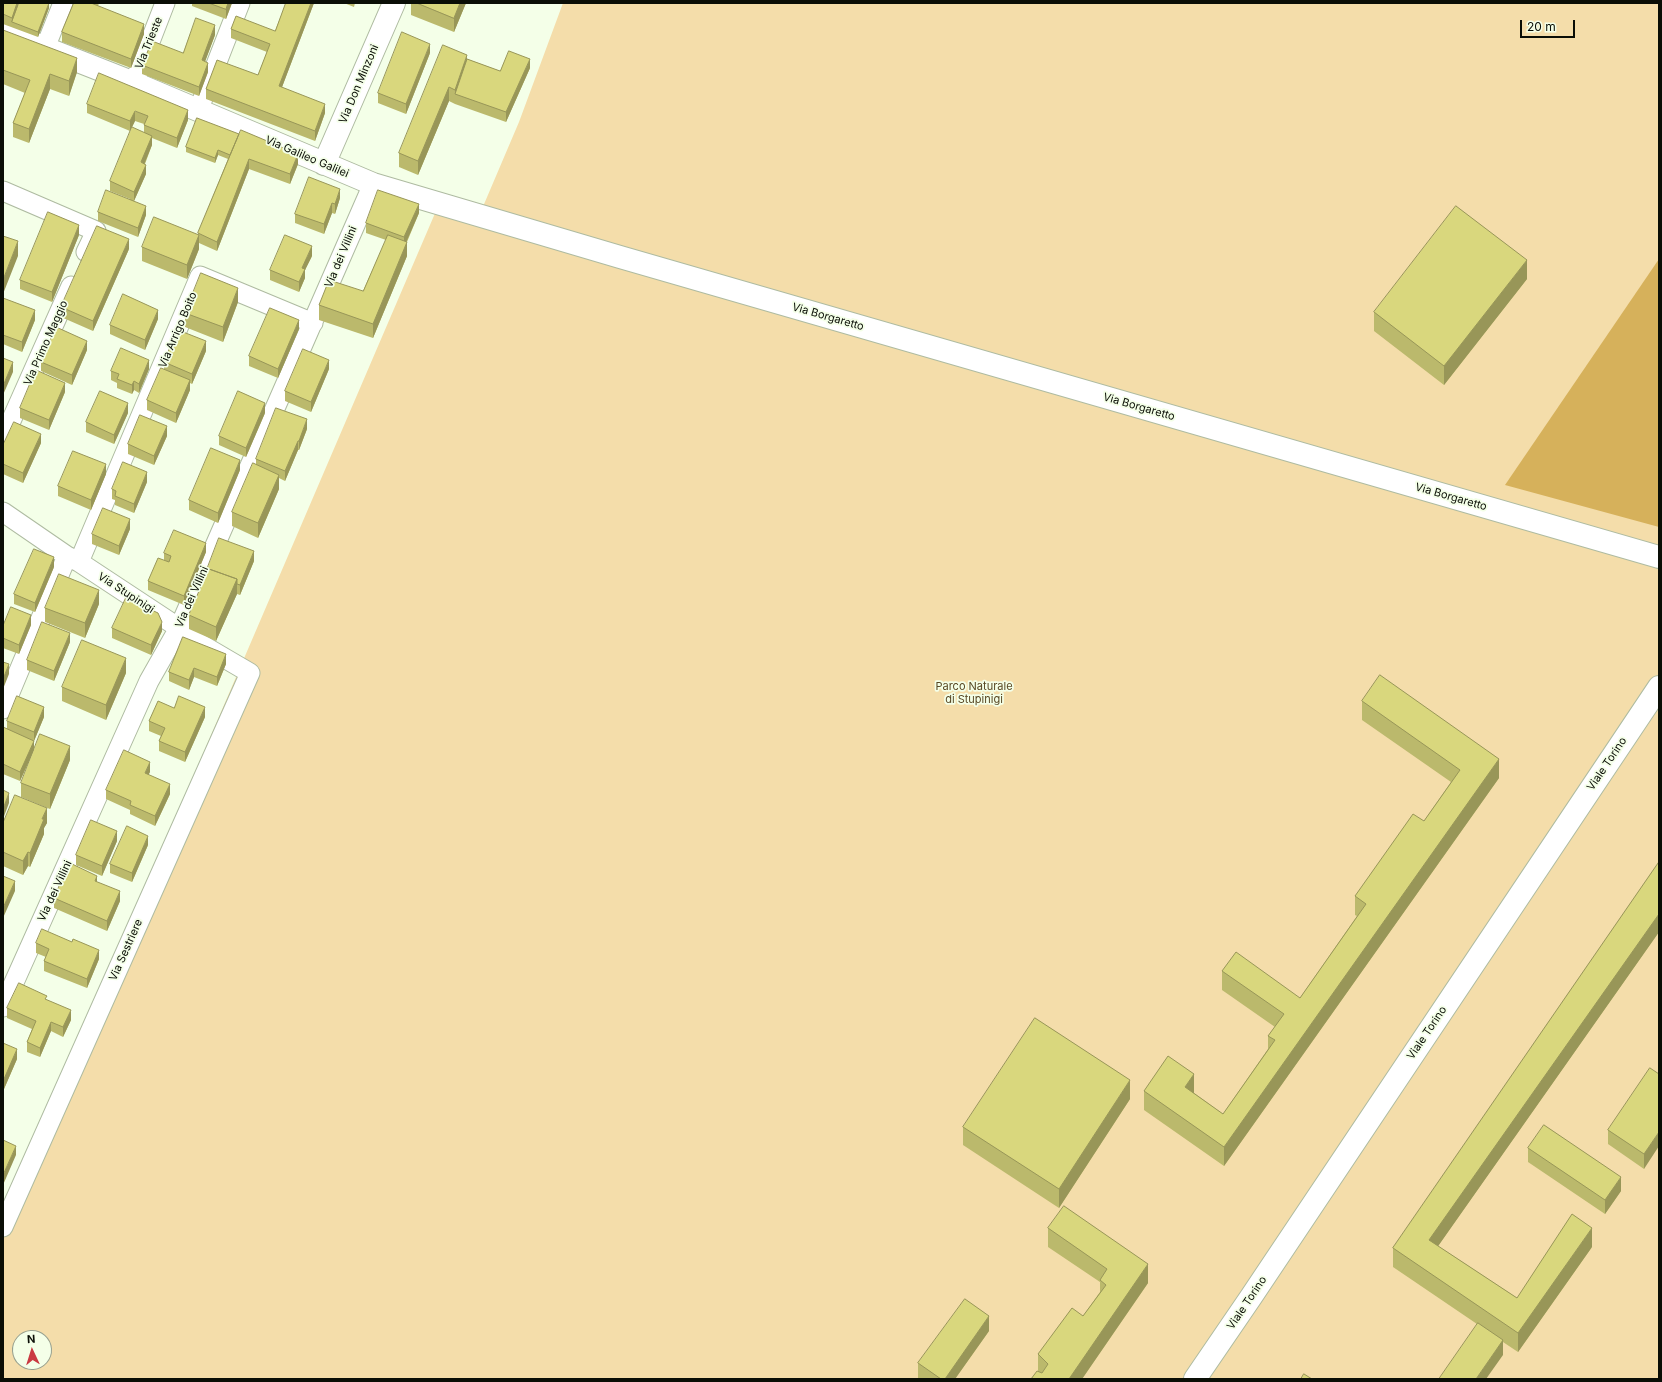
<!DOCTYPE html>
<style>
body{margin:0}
#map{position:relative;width:1662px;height:1382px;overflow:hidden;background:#f4ffe8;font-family:Inter,sans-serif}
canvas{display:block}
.frame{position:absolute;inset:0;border:4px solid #0a0e06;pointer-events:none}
.north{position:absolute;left:12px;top:1330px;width:40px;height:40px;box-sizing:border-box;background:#f4ffe8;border:1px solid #969f8e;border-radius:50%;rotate:356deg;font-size:11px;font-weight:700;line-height:16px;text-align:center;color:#0a0e06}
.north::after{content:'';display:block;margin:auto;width:14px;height:18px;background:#ca3a41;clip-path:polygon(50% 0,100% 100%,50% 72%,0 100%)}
.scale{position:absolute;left:1520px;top:20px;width:55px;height:18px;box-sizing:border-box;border:2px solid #0a0e06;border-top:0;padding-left:5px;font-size:12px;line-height:14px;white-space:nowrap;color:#0a0e06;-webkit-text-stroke:3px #f4ffe8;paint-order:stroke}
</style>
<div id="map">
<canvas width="1662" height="1382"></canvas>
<div class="frame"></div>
<div class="north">N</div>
<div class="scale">20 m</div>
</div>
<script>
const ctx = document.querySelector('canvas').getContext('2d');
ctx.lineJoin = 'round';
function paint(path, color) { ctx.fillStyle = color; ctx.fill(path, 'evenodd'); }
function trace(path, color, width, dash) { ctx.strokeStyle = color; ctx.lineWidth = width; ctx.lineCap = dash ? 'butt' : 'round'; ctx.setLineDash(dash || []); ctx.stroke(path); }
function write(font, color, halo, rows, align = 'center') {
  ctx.font = font + ' Inter,sans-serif'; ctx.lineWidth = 3.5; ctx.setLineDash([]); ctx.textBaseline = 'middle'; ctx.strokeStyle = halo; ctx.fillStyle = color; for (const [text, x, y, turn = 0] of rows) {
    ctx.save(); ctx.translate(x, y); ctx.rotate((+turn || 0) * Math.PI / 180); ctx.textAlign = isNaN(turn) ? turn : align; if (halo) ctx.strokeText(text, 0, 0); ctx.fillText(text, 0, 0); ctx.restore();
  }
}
const green = new Path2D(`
 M563 3H1659V1379H3V1220L436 211 476 223 519 122ZM20 1338H44V1362H20Z`);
const forest = new Path2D(`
 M1659 259V527L1505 485Z`);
const street = new Path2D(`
 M45 48 63 3
 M134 83 165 3
 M198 111 240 3
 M3 191 96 231 86 252
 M3 439 71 286
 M3 512 67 556 79 562 179 628 192 639 250 673 3 1227
 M79 562 200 276 313 323
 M3 709 67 556
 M3 1007 149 681 179 628 373 184`);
const secondary = new Path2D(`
 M3 29 45 48 134 83 373 184 620 257 1659 557
 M324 164 394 3
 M1195 1379 1251 1297 1659 687`);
const wall = new Path2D(`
 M3 3 49 8 38 37 3 24Z
 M74 3H99L98 6 144 34 131 68 62 42V32Z
 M192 3H232L226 19 192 6Z
 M286 3H314L282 87 325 113 315 141 206 99V89L258 75 267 52 231 38V29L275 31Z
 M344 3H355L354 7Z
 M411 3H466L454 32 411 15Z
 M3 30 77 72 69 96 50 89 29 143 13 137V123L25 93 3 84Z
 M215 35 205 61 208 72 199 96 142 74V65L183 53Z
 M430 53 406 114 378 103V93Z
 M467 59 500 71 530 68 506 122 455 104 449 101 418 175 399 167V153Z
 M87 104 188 120 177 148 152 138V145L145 164 146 174 134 201 146 215 138 237 98 221V212L130 199 110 191V181L144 132V124L135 121 130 131 87 113Z
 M197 118 298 164 290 184 249 169 217 251 199 243V249L187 279 142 261V247L198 235V233L228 159 218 155 215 163 186 152V147Z
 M340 198 335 214 332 213 324 234 295 223V214Z
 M419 213 407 242V256L373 338 319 320V305L363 291 386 240 366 233V223Z
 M79 235 52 302 20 289V280Z
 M129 249 93 331 61 317V307Z
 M312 256 305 270V278L299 292 270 280V270Z
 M1527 279 1444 385 1374 331V312Z
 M3 298 35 320 22 352 3 344Z
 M238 302 223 342 185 327V313Z
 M158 319 145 350 110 334V325Z
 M299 329 278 378 249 366V356Z
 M87 350 72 385 41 371V362Z
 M206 351 192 384 190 383V390L176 423 147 410V400L164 369V362Z
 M149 369 139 393 134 390 132 394 117 388V383L111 380V371Z
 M329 369 311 412 285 401V391Z
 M65 392 49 430 20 418V408Z
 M128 413 114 444 86 432V422Z
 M265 413 246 457 219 445V436Z
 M307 429 299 450H298L285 481 279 478V489L258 538 232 526V512L256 465V459Z
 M167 436 154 465 128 454V444Z
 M41 443 23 483 3 474V445Z
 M240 470 218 523 189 510V500Z
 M106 474 91 510 58 496V486Z
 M147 482 134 513 115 505V500L112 499V489Z
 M130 529 119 555 92 544V534Z
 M206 552 184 605 148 590V581L164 560V553Z
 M254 561 240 595 237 594 216 641 189 629V615L206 577V572Z
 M54 567 35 612 14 604V594Z
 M99 604 85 638 45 622V608Z
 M31 625 19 654 3 648V626Z
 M112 628 162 631 151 655 112 638Z
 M183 637 226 664 217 686 194 677 189 690 169 681V672Z
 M70 642 54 681 27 670V660Z
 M126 673 106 720 62 701V687Z
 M1362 701 1499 778 1224 1166 1144 1110V1091L1194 1093 1223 1114 1268 1049V1036L1275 1027 1222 990V971L1300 998 1357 916 1355 915V896L1424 821 1451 782 1362 720Z
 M174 708 205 717 185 762 159 751V741L161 736 149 731V721Z
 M44 717 34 741V750L20 781 3 774V727L7 729V721Z
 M70 760 50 809 21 797V783Z
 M150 772 148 774 170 794 155 826 130 814V810L106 799V790Z
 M3 823H47L44 828V834L30 867 28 866 23 875 3 866Z
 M117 841 102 876 76 865V855Z
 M148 845 132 882 110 873V864Z
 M1659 862V932L1438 1246 1517 1298 1592 1247 1518 1352 1503 1342V1355L1477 1324 1393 1267V1248Z
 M97 882 120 901 107 931 54 908V898Z
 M36 943 99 959 87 988 44 971V961L46 957 36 953Z
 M47 1000 71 1020 63 1037 51 1031 40 1057 27 1052V1042L32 1029 7 1018V1008Z
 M3 1043 17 1059 4 1089H3Z
 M1659 1074 1644 1169 1608 1144V1130Z
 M1130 1099 1059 1208 963 1145V1127Z
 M1528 1148 1621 1191 1605 1214 1528 1162Z
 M1048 1228 1148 1283 1082 1379H1031L1038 1371V1354L1083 1316 1100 1292V1282L1048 1247Z
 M989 1331 955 1379H920L918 1378V1363Z`);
const shadedWall = new Path2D(`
 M17 3H19L12 22V18Z
 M49 3V8L38 37V32Z
 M228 3H232L226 19V9Z
 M311 3H314L279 95V86Z
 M460 3H466L454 32V18Z
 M144 24V34L131 68V59Z
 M215 25V35L202 70V60Z
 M430 44V53L406 114V104Z
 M467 55V69L455 94V90Z
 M77 58V72L69 96V81Z
 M530 59V68L506 122V112Z
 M208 63V72L199 96V87Z
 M50 74V89L29 143V129Z
 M449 87V101L418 175V161Z
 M325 104V113L315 141V131Z
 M188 110V120L177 148V138Z
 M135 111V121L130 131V121Z
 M152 136V145L141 172V162Z
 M218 150V155L215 163V158Z
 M298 154V164L290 184V174Z
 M249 159V169L217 251V242Z
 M146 165V174L134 201V192Z
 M340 189V198L335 214V204Z
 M332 203V213L324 234V224Z
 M419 204V213L404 247V237Z
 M146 206V215L138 237V228Z
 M79 225V235L52 302V292Z
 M199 235V249L187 279V265Z
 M129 239V249L93 331V321Z
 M18 241V256L3 294V280Z
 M407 242V256L373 338V324Z
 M312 246V256L305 270V278L299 292V282L302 268Z
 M1527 260V279L1444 385V366Z
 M238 288V302L223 342V327Z
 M35 310V320L22 352V342Z
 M158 310V319L145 350V340Z
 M299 320V329L278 378V369Z
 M87 341V350L72 385V375Z
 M206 341V351L192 384V374Z
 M149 360V369L139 393V384Z
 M329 360V369L311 412V402Z
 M13 362V372L3 395V386Z
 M190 380V390L176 423V413Z
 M134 381V390L132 394V385Z
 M65 383V392L49 430V420Z
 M128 403V413L114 444V435Z
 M265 403V413L246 457V448Z
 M307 419V429L299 450V441Z
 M167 426V436L154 465V456Z
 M41 434V443L23 483V473Z
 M298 441V450L285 481V471Z
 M240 460V470L218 523V513Z
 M106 464V474L91 510V500Z
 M147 472V482L134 513V504Z
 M279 475V489L258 538V523Z
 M130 519V529L119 555V546Z
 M206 543V552L184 605V596Z
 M254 551V561L240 595V585Z
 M54 557V567L35 612V603Z
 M237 579V594L216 641V627Z
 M99 590V604L85 638V623Z
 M31 615V625L19 654V645Z
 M162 622V631L151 655V645Z
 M70 633V642L54 681V671Z
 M226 654V664L217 686V677Z
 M126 658V673L106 720V705Z
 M9 664V674L3 689V679Z
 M194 668V677L189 690V680Z
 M44 707V717L34 741V732Z
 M205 707V717L185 762V752Z
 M34 741V750L20 781V772Z
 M70 746V760L50 809V794Z
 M1499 759V778L1224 1166V1147Z
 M150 762V772L145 782V773Z
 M170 784V794L155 826V816Z
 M9 793V803L3 819V809Z
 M47 808V823L44 828V834L30 867V853L42 819Z
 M117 831V841L102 876V866Z
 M148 836V845L132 882V873Z
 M28 852V866L23 875V861Z
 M97 876V885L95 881Z
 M15 881V891L3 918V908Z
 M120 891V901L107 931V921Z
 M1659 914V932L1429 1259V1240Z
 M99 950V959L87 988V979Z
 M71 1010V1020L63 1037V1027Z
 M51 1022V1031L40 1057V1048Z
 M17 1049V1059L4 1089V1079Z
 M1194 1074V1093L1185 1106V1087Z
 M1130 1080V1099L1059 1208V1189Z
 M1659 1132V1146L1644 1169V1154Z
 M16 1146V1155L3 1185V1175Z
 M1621 1177V1191L1605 1214V1200Z
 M1592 1228V1247L1518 1352V1333Z
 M1148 1264V1283L1082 1379H1069Z
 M989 1316V1331L955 1379H945Z
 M1503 1340V1355L1486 1379H1476Z`);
const building = new Path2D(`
 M3 3H17L12 18 3 14Z
 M19 3H49L38 32 12 22Z
 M74 3H91L144 24 131 59 62 32Z
 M209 3H228L226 9Z
 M286 3H311L279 86 325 104 315 131 206 89 217 60 258 75 270 44 231 29 236 16 275 31Z
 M417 3H460L454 18Z
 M196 18 215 25 202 60 208 63 199 87 142 65 152 41 183 53Z
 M3 30 77 58 69 81 50 74 29 129 13 123 30 80 3 70Z
 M402 32 430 44 406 104 378 93Z
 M443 45 467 55 455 90 449 87 418 161 399 153Z
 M509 51 530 59 506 112 455 94 467 59 500 71Z
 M99 73 188 110 177 138 144 125 148 116 135 111 130 121 87 104Z
 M197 118 239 134 230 155 218 150 215 158 186 147Z
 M132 127 152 136 141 162 146 165 134 192 110 181Z
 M241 130 298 154 290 174 249 159 217 242 198 233Z
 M309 177 340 189 335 204 332 203 324 224 295 214Z
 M106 190 146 206 138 228 98 212Z
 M378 190 419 204 404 237 366 223Z
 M1456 206 1527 260 1444 366 1374 312Z
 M48 212 79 225 52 292 20 280Z
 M154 217 199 235 187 265 142 247Z
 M97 226 129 239 93 321 61 307Z
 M285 235 312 246 302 268 305 269 299 282 270 270Z
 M388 235 407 242 373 324 319 305 329 280 363 291Z
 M3 236 18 241 3 280Z
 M201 273 238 288 223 327 185 313Z
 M123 294 158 310 145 340 110 325Z
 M3 298 35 310 22 342 3 335Z
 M270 308 299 320 278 369 249 356Z
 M56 327 87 341 72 375 41 362Z
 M178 330 206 341 192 374 164 362Z
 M121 348 149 360 139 384 134 381 132 385 117 379 119 374 111 371Z
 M303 349 329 360 311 402 285 391Z
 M3 358 13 362 3 386Z
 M161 368 190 380 176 413 147 400Z
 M36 370 65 383 49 420 20 408Z
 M100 391 128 403 114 435 86 422Z
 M238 391 265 403 246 448 219 436Z
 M276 408 307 419 299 441H298L285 471 256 459Z
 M140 415 167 426 154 456 128 444Z
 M14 422 41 434 23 473 3 464V445Z
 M211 448 240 460 218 513 189 500Z
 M73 451 106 464 91 500 58 486Z
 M123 462 147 472 134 504 115 496 116 491 112 489Z
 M253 463 279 475 258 523 232 512Z
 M103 508 130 519 119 546 92 534Z
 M174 530 206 543 184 596 148 581 158 558 169 562 171 556 164 553Z
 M219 538 254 551 240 585 237 584V579L209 569 207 572H206Z
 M34 549 54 557 35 603 14 594Z
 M209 569 237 579 216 627 189 615Z
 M59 574 99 590 85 623 45 608Z
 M126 598 158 613 162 622 151 645 112 628Z
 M11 607 31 615 19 645 3 638V626Z
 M42 622 70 633 54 671 27 660Z
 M183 637 226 654 217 677 194 668 189 680 169 672Z
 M82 640 126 658 106 705 62 687Z
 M3 662 9 664 3 679Z
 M1380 675 1499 759 1224 1147 1144 1091 1168 1056 1194 1074 1185 1087 1223 1114 1275 1040 1268 1036 1284 1014 1222 971 1236 952 1300 998 1366 904 1355 896 1413 814 1424 821 1460 770 1362 701Z
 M17 696 44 707 34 732 7 721Z
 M179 696 205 707 185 752 159 741 165 728 149 721 158 701 174 708Z
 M3 727 34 741 20 772 3 764Z
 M40 734 70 746 50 794 21 783Z
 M124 750 150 762 145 773 170 784 155 816 130 805 131 801 106 790Z
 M3 790 9 793 3 809Z
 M15 795 47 808 42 819H44L30 853 28 852 23 861 3 852V823Z
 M91 820 117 831 102 866 76 855Z
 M127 826 148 836 132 873 110 864Z
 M1659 862V914L1429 1240 1517 1298 1572 1214 1592 1228 1518 1333 1393 1248Z
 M70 863 97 876 95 881 120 891 107 921 54 898Z
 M3 876 15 881 3 908Z
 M42 929 72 942 73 939 99 950 87 979 44 961 49 949 36 943Z
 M19 983 47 996 45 999 71 1010 63 1027 51 1022 40 1048 27 1042 36 1021 7 1008Z
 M1035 1018 1130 1080 1059 1189 963 1127Z
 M3 1043 17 1049 4 1079H3Z
 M1650 1068 1659 1074V1132L1644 1154 1608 1130Z
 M1544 1125 1621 1177 1605 1200 1528 1148Z
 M3 1140 16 1146 3 1175Z
 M1064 1206 1148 1264 1069 1379H1031L1037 1371 1042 1373 1048 1364 1038 1354 1072 1308 1083 1316 1106 1285 1100 1280 1107 1269 1048 1228Z
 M965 1299 989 1316 945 1379H941L918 1363Z
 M1478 1323 1503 1340 1476 1379H1439Z
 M1304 1374 1312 1379H1301Z`);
const streetNames = [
 ["Via Trieste",149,43,-68],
 ["Via Don Minzoni",359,84,-67],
 ["Via Galileo Galilei",307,157,23],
 ["Via dei Villini",341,257,-67],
 ["Via Borgaretto",828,317,16],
 ["Via Arrigo Boito",178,330,-67],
 ["Via Primo Maggio",46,343,-66],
 ["Via Borgaretto",1139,407,16],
 ["Via Borgaretto",1451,497,16],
 ["Via Stupinigi",126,593,33],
 ["Via dei Villini",192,597,-66],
 ["Viale Torino",1607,764,-56],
 ["Via dei Villini",55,891,-65],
 ["Via Sestriere",126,950,-66],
 ["Viale Torino",1427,1033,-56],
 ["Viale Torino",1247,1303,-56]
];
const parkNames = [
 ["Parco Naturale",974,687],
 ["di Stupinigi",974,700]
];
paint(green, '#f4ddaa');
paint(forest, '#d6b15b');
trace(street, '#aebba1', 21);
trace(secondary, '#aebba1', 24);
trace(street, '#fff', 19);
trace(secondary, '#fff', 22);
paint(wall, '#bbb96c');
paint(shadedWall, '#989658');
paint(building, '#d9d77d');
trace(building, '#989658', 1);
write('11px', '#0a0e06', '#f4ffe8', streetNames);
write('11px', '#584824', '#f4ffe8', parkNames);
</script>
